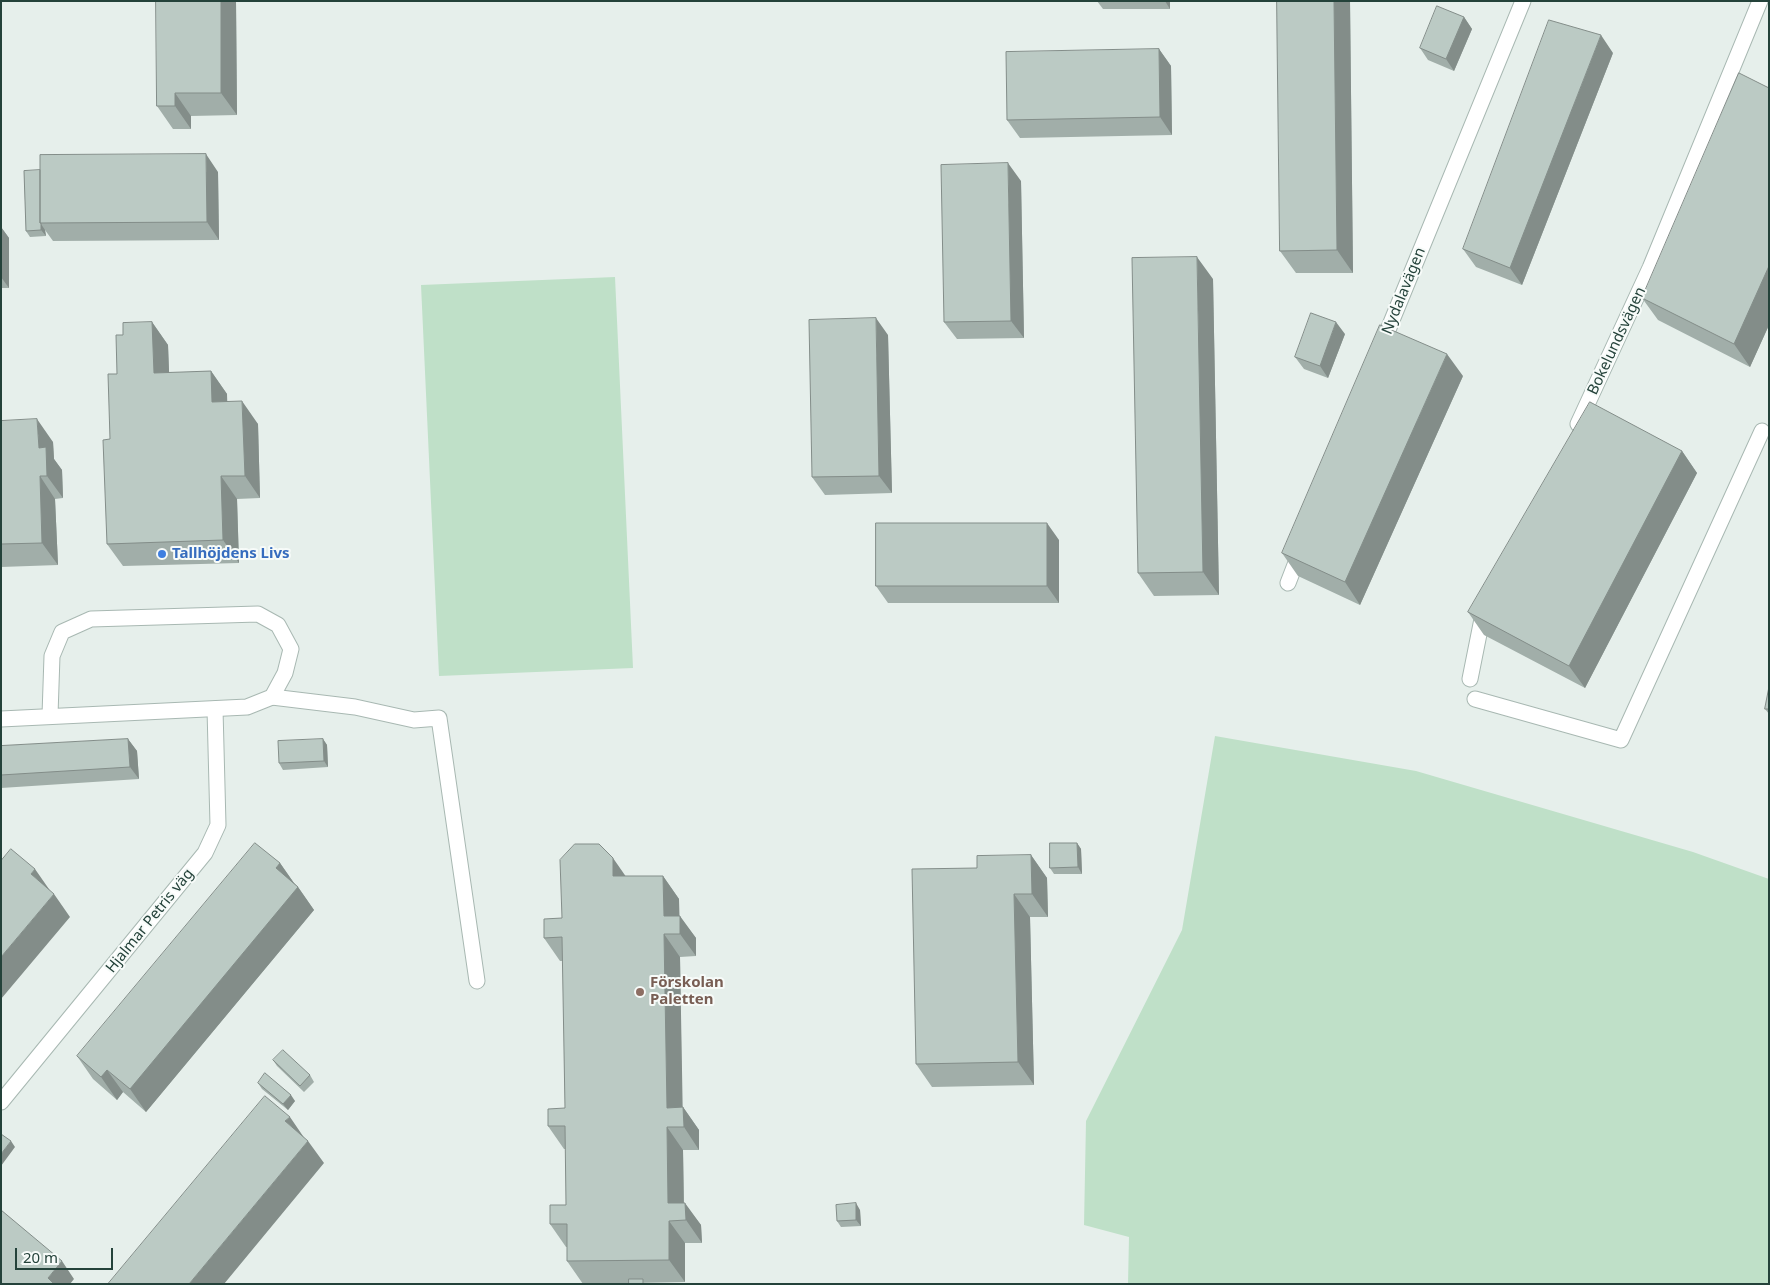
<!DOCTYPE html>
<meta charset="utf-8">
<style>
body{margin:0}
#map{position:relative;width:1770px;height:1285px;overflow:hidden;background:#e6efeb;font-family:"Noto Sans",sans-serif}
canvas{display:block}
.frame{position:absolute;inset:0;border:2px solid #24423a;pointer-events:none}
.scale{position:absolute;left:15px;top:1248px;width:98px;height:22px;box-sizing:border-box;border:2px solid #24423a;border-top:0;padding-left:6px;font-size:15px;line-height:18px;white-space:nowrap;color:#24423a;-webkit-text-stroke:4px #f7fbf9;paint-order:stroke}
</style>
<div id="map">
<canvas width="1770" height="1285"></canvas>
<div class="frame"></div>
<div class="scale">20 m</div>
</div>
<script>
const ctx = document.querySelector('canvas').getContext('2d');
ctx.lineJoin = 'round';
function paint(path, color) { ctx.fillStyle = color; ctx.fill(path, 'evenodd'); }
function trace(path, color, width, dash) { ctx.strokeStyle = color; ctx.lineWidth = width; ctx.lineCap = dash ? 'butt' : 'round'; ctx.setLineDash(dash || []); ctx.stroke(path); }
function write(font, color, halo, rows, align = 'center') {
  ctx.font = font + ' "Noto Sans",sans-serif'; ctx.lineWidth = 4; ctx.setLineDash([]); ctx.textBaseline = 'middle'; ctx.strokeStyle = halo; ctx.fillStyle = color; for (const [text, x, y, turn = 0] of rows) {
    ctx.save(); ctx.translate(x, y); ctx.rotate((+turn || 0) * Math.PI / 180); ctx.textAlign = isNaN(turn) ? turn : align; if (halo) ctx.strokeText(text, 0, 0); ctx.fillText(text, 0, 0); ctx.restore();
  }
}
const green = new Path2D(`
 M615 277 633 668 439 676 421 285Z
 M1215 736 1416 771 1693 852 1769 879V1284H1128L1129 1237 1084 1225 1086 1121 1182 930Z`);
const service = new Path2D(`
 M272 697 355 707 414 720 439 718 477 981
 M1475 699 1621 740 1762 431
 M1 1102 205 853 218 825 215 709`);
const minor = new Path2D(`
 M1381 347 1523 1
 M1578 424 1650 268 1760 1
 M1288 583 1300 552
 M1470 679 1482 619 1486 611
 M1 719 247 707 272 697 285 673 291 649 278 625 258 614 91 619 62 632 52 656 50 715`);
const wall = new Path2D(`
 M236 1 237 115 191 116V129H173L157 106Z
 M1097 1H1170V9H1103Z
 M1277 1H1350L1353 273H1296L1280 251Z
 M1464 17 1472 29 1454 71 1428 60 1420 48Z
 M1159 49 1171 66 1172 135 1020 138 1007 120Z
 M1613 53 1522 285 1476 267 1463 249Z
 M1769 88V325L1750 367 1658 320 1642 298Z
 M24 171 218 172 219 240 53 241 45 230 46 236 30 237 26 231Z
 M1021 181 1024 338 957 339 944 322Z
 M1 227 9 238V288H1Z
 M1213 279 1219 595 1154 596 1138 573Z
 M152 322 168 345 169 373 211 371 227 394V402L258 424 260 498 237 499 239 563 123 566 107 544 110 439 117 374 123 335Z
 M1345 334 1328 378 1304 369 1295 357Z
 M888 335 892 493 825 495 812 477Z
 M1463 376 1360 605 1298 576 1282 553Z
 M1 421 53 442 54 459 62 470 63 498 55 499 58 565 1 567Z
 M1682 451 1697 473 1585 688 1484 635 1468 612Z
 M1059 540V603H888L876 586Z
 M1769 687V714L1765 709Z
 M128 739 137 751 139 779 1 788V746Z
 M323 739 327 745 328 767 283 770 279 763Z
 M1077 843 1081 849 1082 874H1054L1050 868Z
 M1031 855 1047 878 1048 917H1030L1034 1085 932 1087 916 1064 977 868Z
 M280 863 294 883 298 887 314 910 146 1112 123 1092 117 1100 93 1079 77 1056Z
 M626 876H663L679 899V916L696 938V956L680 957 682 1107H683L699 1130V1150H683L684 1203 701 1225 702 1243H685V1282L583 1284 567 1261V1247H566L550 1224 566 1205V1149H564L548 1126 565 1108 563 961H560L544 938 562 918Z
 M273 1060 310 1075 314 1082 304 1092 277 1066Z
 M258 1083 295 1101 288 1110 262 1089Z
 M860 1210 861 1226 841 1227 837 1221Z`);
const shadedWall = new Path2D(`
 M221 1H236L237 115 221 93Z
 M1165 1H1170V9Z
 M1334 1H1350L1353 273 1337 250Z
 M1464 17 1472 29 1454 71 1446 59Z
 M1601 35 1613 53 1522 285 1510 268Z
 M1159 49 1171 66 1172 135 1160 117Z
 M175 93 191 116V129L175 106Z
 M206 154 218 172 219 240 207 222Z
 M1008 163 1021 181 1024 338 1011 321Z
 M41 224 45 230 46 236 41 230Z
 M1 227 9 238V288L1 277Z
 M1197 257 1213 279 1219 595 1203 572Z
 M1769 266V325L1750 367 1734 344Z
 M876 318 888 335 892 493 879 476Z
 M152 322 168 345 170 396 154 373Z
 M1336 322 1345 334 1328 378 1320 366Z
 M1447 354 1463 376 1360 605 1345 582Z
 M211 371 227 394 228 425 212 402Z
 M242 401 258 424 260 498 245 476Z
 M37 419 53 442 54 459 62 470 63 498 47 476 39 448Z
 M1682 451 1697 473 1585 688 1569 666Z
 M40 476 55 499 58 565 42 543Z
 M221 476 237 499 239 563 223 540Z
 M1047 523 1059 540V603L1047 586Z
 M128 739 137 751 139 779 130 767Z
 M323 739 327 745 328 767 324 761Z
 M1077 843 1081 849 1082 874 1078 867Z
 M1031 855 1047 878 1048 917 1032 894Z
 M613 858 629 881 613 876Z
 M280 863 296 886 276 868Z
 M35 869 51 892 31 874Z
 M663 876 679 899 680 934 664 916Z
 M298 887 314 910 146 1112 130 1089Z
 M54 894 70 917 1 999V957Z
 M1014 894 1030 917 1034 1085 1018 1062Z
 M680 916 696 938V956L680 934Z
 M664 934 680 957 683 1127 667 1108Z
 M107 1070 123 1092 117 1100 101 1077Z
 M291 1095 295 1101 288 1110 283 1104Z
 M683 1107 699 1130V1150L684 1127Z
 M290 1117 305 1139 285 1121Z
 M667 1127 683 1150 684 1220 668 1203Z
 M11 1141 15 1147 1 1166V1154Z
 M308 1141 324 1163 224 1284H189Z
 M685 1203 701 1225 702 1243 686 1220Z
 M856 1203 860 1210 861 1226 856 1220Z
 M669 1221 685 1243V1282L669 1260Z
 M62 1261 74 1279 70 1284H52L48 1278Z`);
const building = new Path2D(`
 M156 1H221V93H175V106H157Z
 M1277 1H1334L1337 250 1280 251Z
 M1437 6 1464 17 1446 59 1420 48Z
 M1549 20 1601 35 1510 268 1463 249Z
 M1159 49 1160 117 1007 120 1006 52Z
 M1739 73 1769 88V266L1734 344 1642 298Z
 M206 154 207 222 40 223V155Z
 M1008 163 1011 321 944 322 941 165Z
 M40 170V223H41V230L26 231 24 171Z
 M1197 257 1203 572 1138 573 1132 258Z
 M1311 313 1336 322 1320 366 1295 357Z
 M876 318 879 476 812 477 809 320Z
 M152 322 154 373 211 371 212 402 242 401 245 476H221L223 540 107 544 103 440 110 439 108 374H117L116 335H123V323Z
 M1380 325 1447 354 1345 582 1282 553Z
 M1590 402 1682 451 1569 666 1468 612Z
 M37 419 39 448 46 447 47 476H40L42 543 1 544V421Z
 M876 523H1047V586H876Z
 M1769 687V709H1765Z
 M128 739 130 767 1 775V746Z
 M323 739 324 761 279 763 278 741Z
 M255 843 280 863 276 868 298 887 130 1089 107 1070 101 1077 77 1056Z
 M1050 843H1077L1078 867 1050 868Z
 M575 844H599L613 858V876H663L664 916H680V934H664L667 1108 683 1107 684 1127H667L668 1203H685L686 1220 669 1221V1260L567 1261V1224H550V1205H566L565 1126H548V1109L565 1108 562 937 544 938V919L562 918 560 860Z
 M11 849 35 869 31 874 54 894 1 957V861Z
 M1031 855 1032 894H1014L1018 1062 916 1064 912 869 977 868V856Z
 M283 1050 310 1075 300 1086 273 1060Z
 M265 1073 291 1095 283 1104 258 1083Z
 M265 1096 290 1117 285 1121 308 1141 189 1284H108Z
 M1 1134 11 1141 1 1154Z
 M856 1203V1220L837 1221 836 1205Z
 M1 1210 62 1261 48 1278 54 1284H1Z
 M629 1279H643V1284H629Z`);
const markers = [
 [162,554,5,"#3f7fe0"],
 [640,992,5,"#8d6e63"]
];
const streetNames = [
 ["Nydalavägen",1404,291,-68],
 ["Bokelundsvägen",1617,341,-65],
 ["Hjalmar Petris väg",150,921,-51]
];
const shopNames = [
 ["Tallhöjdens Livs",172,554]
];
const educationNames = [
 ["Förskolan",650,983],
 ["Paletten",650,1000]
];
paint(green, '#bfe0c8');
trace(service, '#a8b8b2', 17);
trace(minor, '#a8b8b2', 17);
trace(service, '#fff', 15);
trace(minor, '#fff', 15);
paint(wall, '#a1aea9');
paint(shadedWall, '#838d89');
paint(building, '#bbcac4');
trace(building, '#838d89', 1);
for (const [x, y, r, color] of markers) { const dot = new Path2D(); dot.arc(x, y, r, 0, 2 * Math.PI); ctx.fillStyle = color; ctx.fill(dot); trace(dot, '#f7fbf9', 2); }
write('15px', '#24423a', '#f7fbf9', streetNames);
write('bold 15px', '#366cbe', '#f7fbf9', shopNames, 'left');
write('bold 15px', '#785e54', '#f7fbf9', educationNames, 'left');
</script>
